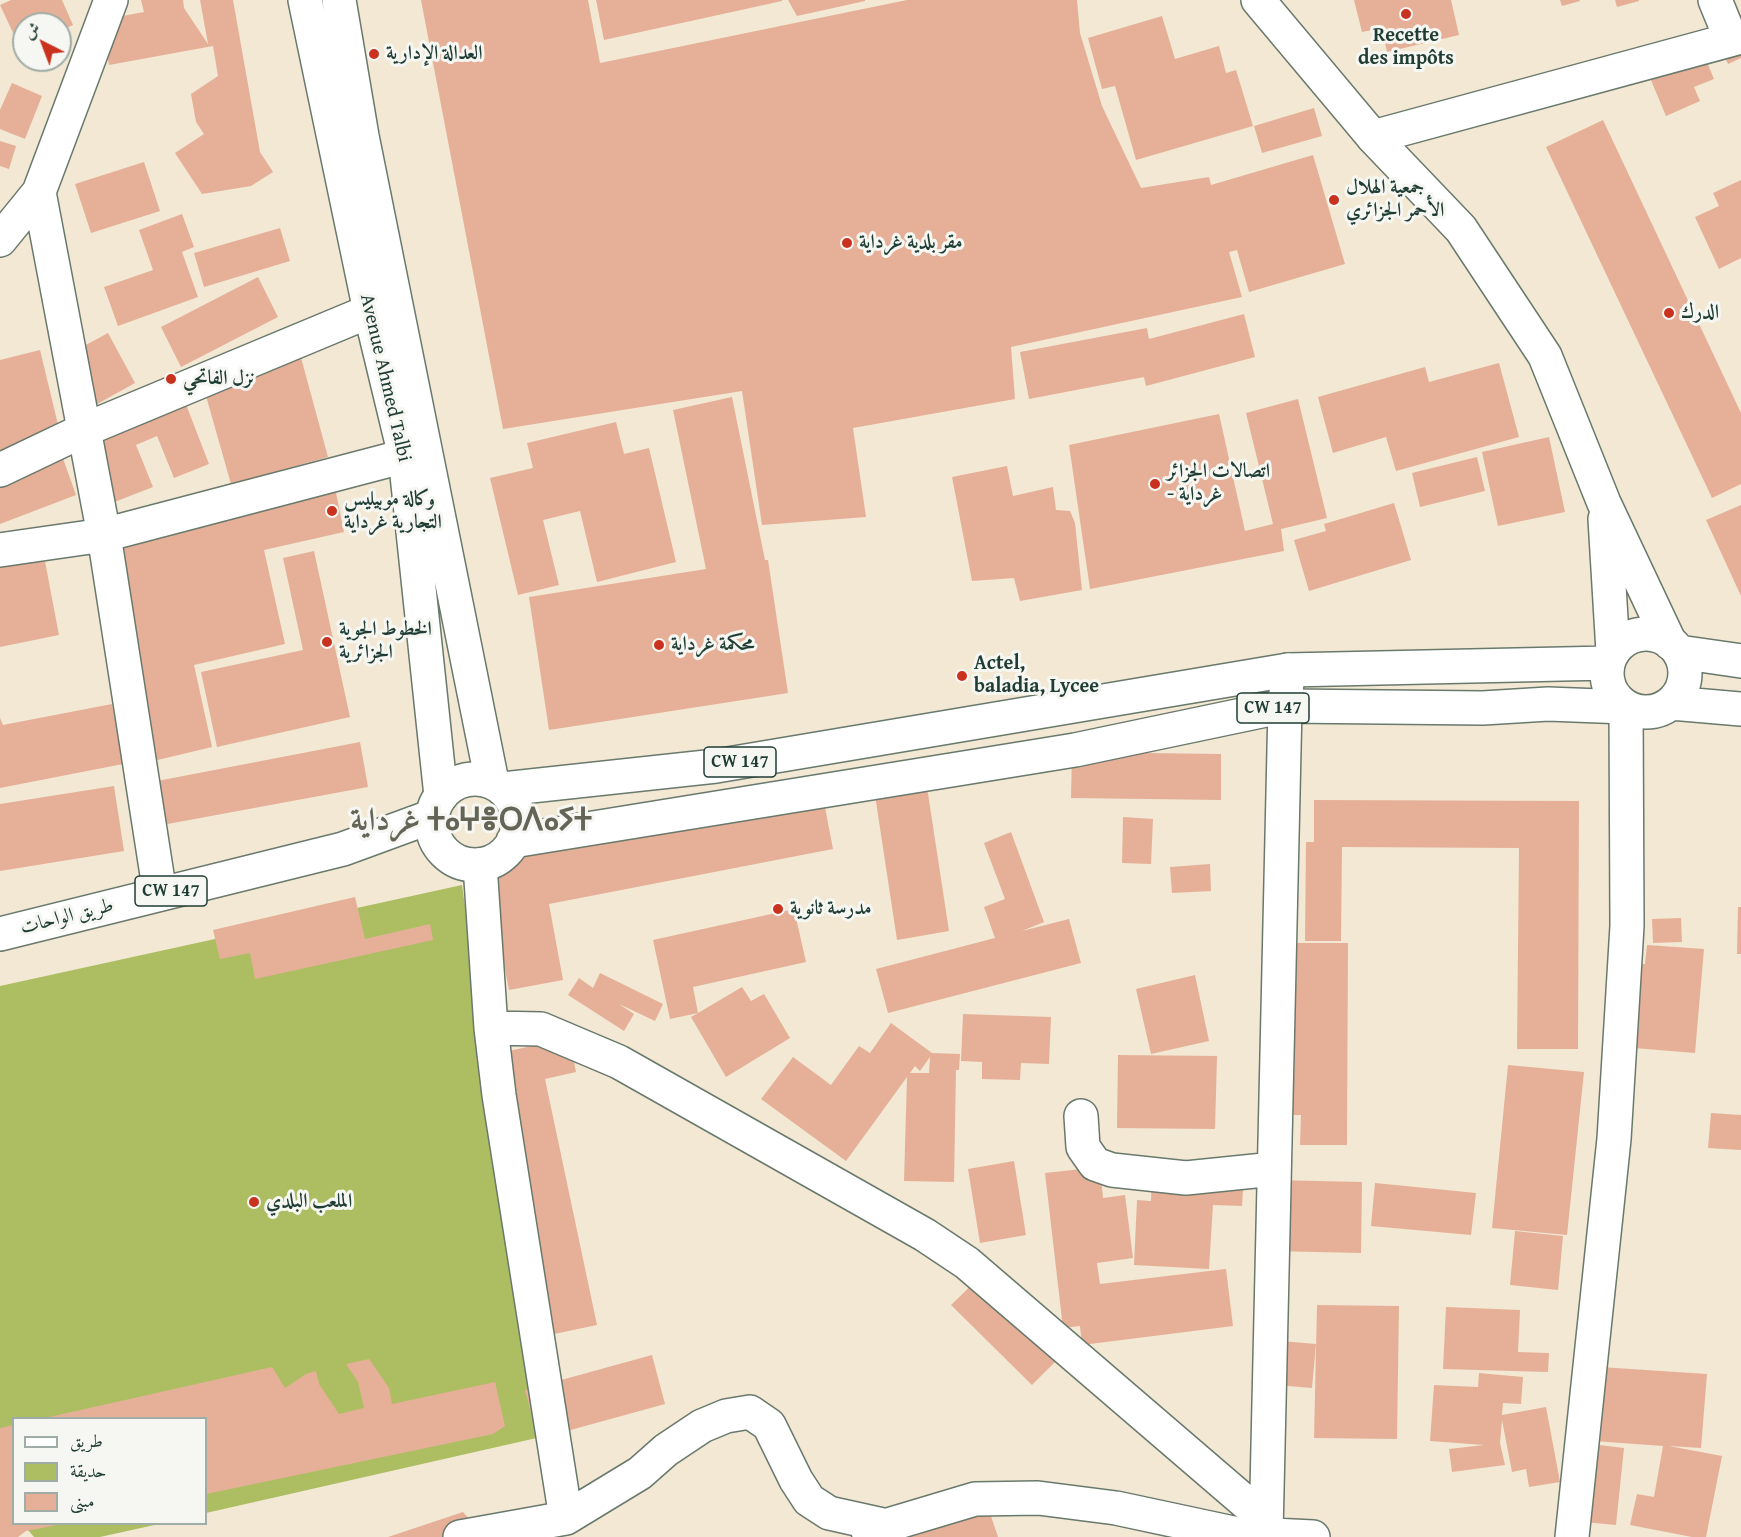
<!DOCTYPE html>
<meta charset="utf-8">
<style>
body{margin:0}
#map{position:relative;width:1741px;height:1537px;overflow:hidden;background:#f2e8d3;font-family:"Gentium Book Plus",Amiri,serif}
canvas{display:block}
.legend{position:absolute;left:12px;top:1417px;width:195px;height:108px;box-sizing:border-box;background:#f6f6f2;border:2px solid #a0aca6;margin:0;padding:8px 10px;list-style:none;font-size:18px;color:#1f3d34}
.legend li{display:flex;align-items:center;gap:12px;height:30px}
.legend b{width:30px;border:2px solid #a0aca6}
.north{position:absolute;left:12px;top:12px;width:60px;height:60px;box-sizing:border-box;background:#f6f6f2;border:2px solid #a0aca6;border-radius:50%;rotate:318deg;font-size:16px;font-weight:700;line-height:24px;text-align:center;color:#1f3d34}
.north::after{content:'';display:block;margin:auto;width:21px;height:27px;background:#c8321e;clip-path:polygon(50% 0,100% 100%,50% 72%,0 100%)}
</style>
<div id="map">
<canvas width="1741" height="1537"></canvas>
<ul class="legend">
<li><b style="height:8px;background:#fff"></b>طريق</li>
<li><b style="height:16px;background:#adbe62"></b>حديقة</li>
<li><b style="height:16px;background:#e6b098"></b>مبنى</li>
</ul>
<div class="north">ش</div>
</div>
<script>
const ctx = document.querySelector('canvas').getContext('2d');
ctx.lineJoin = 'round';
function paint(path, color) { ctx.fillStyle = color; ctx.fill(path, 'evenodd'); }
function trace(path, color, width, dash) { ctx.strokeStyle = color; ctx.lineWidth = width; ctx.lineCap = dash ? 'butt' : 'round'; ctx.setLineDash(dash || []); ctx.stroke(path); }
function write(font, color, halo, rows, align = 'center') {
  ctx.font = font + ' "Gentium Book Plus",Amiri,"Noto Sans Tifinagh",serif'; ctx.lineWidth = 6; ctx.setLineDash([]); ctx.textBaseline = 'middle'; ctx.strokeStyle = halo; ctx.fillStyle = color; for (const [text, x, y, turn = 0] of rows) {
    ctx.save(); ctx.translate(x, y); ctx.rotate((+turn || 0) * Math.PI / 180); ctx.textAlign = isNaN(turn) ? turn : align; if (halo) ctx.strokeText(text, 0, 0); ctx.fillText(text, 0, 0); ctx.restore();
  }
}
const green = new Path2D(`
 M462 885 541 1437 206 1513V1418H14L13 1513 0 1497V986Z
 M23 1524H159L100 1537H34Z`);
const building = new Path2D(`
 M11 0H62L73 25 60 31V24H24V48L21 50 0 5Z
 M141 0H183L184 8 208 44 200 0H233L260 152 273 172 251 186 202 194 175 153 204 134 196 122 191 94 218 76 213 46 109 65 101 20 144 12Z
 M421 0H588L600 63 907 0H1077L1080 33 1102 106 1141 188 1209 177 1211 185 1313 155 1345 264 1249 292 1237 250 1229 252 1242 297 1011 347 1015 399 853 428 866 517 762 525 742 391 503 429Z
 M596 0H782V1L604 40Z
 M788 0H865V1L797 16Z
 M1354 0H1451L1459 35 1387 52 1382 28 1362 32Z
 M1560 0H1580V1L1562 6Z
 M1615 0H1639V1L1617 7Z
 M1162 16 1175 59 1219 46 1226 73 1236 70 1253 126 1136 160 1115 86 1102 89 1088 38Z
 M1741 32V58L1728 64 1718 43Z
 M1699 43 1714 79 1694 87 1700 101 1666 116 1645 66Z
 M12 83 42 96 25 139 0 129V110Z
 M1314 108 1322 136 1262 153 1254 126Z
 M1603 120 1741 413V484L1712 498 1546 147Z
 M0 141 16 146 9 169 0 166Z
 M144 162 160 211 91 233 75 184Z
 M1741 180V258L1719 269 1695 217 1719 206 1713 193Z
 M182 214 194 247 182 252 198 297 118 326 104 287 153 270 139 230Z
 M280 228 290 261 204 287 194 253Z
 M258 277 278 317 181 367 161 327Z
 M1244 314 1255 357 1146 386 1144 377 1029 399 1020 352 1147 328 1149 339Z
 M108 333 135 383 83 412 56 361Z
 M40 350 61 437 0 452V360Z
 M300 354 328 457 231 484 202 382Z
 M1499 363 1519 437 1396 471 1386 437 1333 453 1318 397 1425 367 1429 382Z
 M182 394 209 464 174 478 157 436 136 445 153 487 99 508 72 437Z
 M732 397 765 560H768L788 693 549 730 529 597 706 569 673 410Z
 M1298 399 1327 518 1281 529 1284 551 1090 589 1069 445 1219 414 1245 531 1273 524 1246 413Z
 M616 422 624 454 649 448 676 562 597 582 580 511 543 520 559 585 518 595 490 478 533 468 527 443Z
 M1549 437 1565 512 1498 526 1482 452Z
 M60 450 76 495 0 524V472Z
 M1477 457 1485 491 1420 507 1412 473Z
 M1007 466 1013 496 1053 487 1056 510 1070 511 1075 523 1082 590 1020 601 1014 578 972 581 952 477Z
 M333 478 344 532 264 550 285 644 194 665 212 747 145 763 88 534Z
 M1394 503 1411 560 1309 591 1294 540 1326 531 1324 524Z
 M1741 505V596L1706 520Z
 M40 535 59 635 0 647V543Z
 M314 551 350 717 217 747 201 672 303 650 283 558Z
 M112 704 123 764 0 788V718L3 725Z
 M360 742 368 787 135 830 126 787Z
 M1072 752 1221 754V800L1071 798Z
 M114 786 124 851 0 871V804Z
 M927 787 949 931 897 940 875 795Z
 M823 797 833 849 549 904 563 980 509 990 485 863Z
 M1314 800 1579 801 1578 1049H1517L1519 848 1342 847 1341 941H1305L1306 842H1314Z
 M1123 817 1153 819 1151 864 1122 863Z
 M1011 832 1044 922 1022 931 1069 919 1081 963 888 1013 876 969 995 938 984 907 1005 899 984 843Z
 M1210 864 1211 891 1172 893 1170 867Z
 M355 897 365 939 430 924 433 940 255 979 250 953 220 959 213 930Z
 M1738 907H1741V954H1737Z
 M794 909 806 962 693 987 698 1013 742 987 751 1001 764 994 790 1038 726 1077 691 1017 698 1013 670 1019 653 940Z
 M1681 918 1682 942 1653 943 1652 919Z
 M1291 943H1348L1347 1145H1300L1301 1115H1291Z
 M1647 945 1704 949 1695 1053 1622 1047 1629 963 1645 964Z
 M600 973 663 1004 655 1021 619 1004 634 1014 624 1031 568 995 579 978 593 988Z
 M1195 975 1209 1041 1151 1054 1136 989Z
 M963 1014 1051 1017 1049 1064 1021 1063 1020 1080 982 1079V1062L961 1061Z
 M891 1023 932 1053 960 1054 959 1070H956L954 1182 904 1181 907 1077 846 1161 761 1099 793 1057 831 1085 859 1046 870 1053ZM930 1057 929 1073H910L915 1066 920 1071Z
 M569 1038 576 1072 545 1079 597 1325 535 1338 476 1058Z
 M1118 1055 1217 1056 1215 1129 1117 1128Z
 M1508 1065 1584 1072 1567 1235 1492 1228Z
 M1711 1113 1741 1115V1150L1708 1148Z
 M1014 1161 1026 1235 980 1243 968 1169Z
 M1100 1167 1103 1198 1125 1195 1133 1258 1097 1263 1100 1284 1226 1269 1233 1326 1082 1345 1080 1326 1063 1328 1045 1173Z
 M1152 1169 1244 1174 1242 1206 1213 1205 1209 1269 1134 1265 1137 1200 1151 1201Z
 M1273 1180 1362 1182 1361 1253 1271 1251Z
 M1375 1183 1476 1193 1471 1235 1371 1226Z
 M1515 1231 1563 1236 1558 1290 1510 1285Z
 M983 1274 1064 1353 1032 1385 951 1305Z
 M1317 1305 1399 1306 1397 1439 1314 1438Z
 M1446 1307 1520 1310 1518 1352 1549 1353 1548 1372 1443 1369Z
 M1281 1341 1316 1344 1312 1388 1276 1385Z
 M652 1355 665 1404 538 1439 525 1390Z
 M369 1359 389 1388 392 1404 495 1382 505 1426 493 1434 206 1494V1418H45L272 1367 285 1388 306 1374 316 1371 319 1384 339 1414 364 1408 358 1382 346 1364Z
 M1600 1367 1707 1374 1701 1448 1669 1446 1722 1456 1706 1537H1692L1630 1525 1637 1494 1654 1497 1663 1446 1594 1441Z
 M1479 1373 1523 1377 1521 1404 1503 1403 1502 1415 1546 1407 1560 1482 1529 1487 1526 1469 1512 1472 1502 1420 1500 1443 1505 1465 1452 1472 1449 1449 1484 1445 1430 1441 1434 1385 1478 1387Z
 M14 1425V1524L57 1525 26 1531 18 1537H0V1428Z
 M1591 1444 1624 1448 1616 1525 1584 1522Z
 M986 1501 998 1537H876Z
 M463 1512 486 1537H388Z`);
const street = new Path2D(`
 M1715 0 1731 39
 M1373 137 1741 37
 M39 192 104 535 160 894
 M0 240 39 192 111 0
 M0 470 84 430 370 311
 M0 550 104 535 405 456
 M480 865 491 1028 541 1029 619 1062 925 1235 967 1263 1265 1519
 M491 1028 499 1095 566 1518
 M1081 1116 1083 1147 1095 1164 1112 1170 1186 1178 1274 1169
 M868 1531 975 1499 1038 1498 1116 1508 1233 1533 1313 1537
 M1266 1533 1285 706 1288 670
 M460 1537 566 1518 640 1473 666 1450 702 1426 726 1416 750 1412 769 1425 796 1480 809 1500 829 1513 888 1526
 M1572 1537 1614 1139 1627 926 1626 707`);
const secondary = new Path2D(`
 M305 0 370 311 405 456 441 796
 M339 0 362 136 492 782
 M1258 0 1373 137 1461 229 1545 356 1604 503 1670 643
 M1605 519 1613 652`);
const primary = new Path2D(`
 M1607 673a39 39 0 1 1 78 0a39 39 0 1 1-78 0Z
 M1679 652 1741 661
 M1671 703 1741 709
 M432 822a43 43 0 1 1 86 0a43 43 0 1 1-86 0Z
 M503 789 716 766 1288 670 1608 663
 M513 841 1075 750 1285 706 1483 708 1548 704 1626 707
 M0 934 343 849 433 816`);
const markers = [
 [1406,14,6,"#c8321e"],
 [374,54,6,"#c8321e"],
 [1334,200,6,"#c8321e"],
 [847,243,6,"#c8321e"],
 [1669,313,6,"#c8321e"],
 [171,379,6,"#c8321e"],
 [1155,484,6,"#c8321e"],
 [332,511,6,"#c8321e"],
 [327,642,6,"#c8321e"],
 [659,645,6,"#c8321e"],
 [962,676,6,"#c8321e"],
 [778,909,6,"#c8321e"],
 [254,1202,6,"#c8321e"]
];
const shields = [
 [1273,708,72],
 [740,762,72],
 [171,891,72]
];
const shieldNames = [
 ["CW 147",1273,708],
 ["CW 147",740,762],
 ["CW 147",171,891]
];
const poiNames = [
 ["Recette",1406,36,"center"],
 ["des impôts",1406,59,"center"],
 ["العدالة الإدارية",386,54],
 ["جمعية الهلال",1346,188],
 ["الأحمر الجزائري",1346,211],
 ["مقر بلدية غرداية",859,243],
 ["الدرك",1681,313],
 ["نزل الفاتحي",183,379],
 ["اتصالات الجزائر",1167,472],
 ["- غرداية",1167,495],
 ["وكالة موبيليس",344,500],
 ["التجارية غرداية",344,523],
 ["الخطوط الجوية",339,630],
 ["الجزائرية",339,653],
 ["محكمة غرداية",671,645],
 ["Actel,",974,664],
 ["baladia, Lycee",974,687],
 ["مدرسة ثانوية",790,909],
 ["الملعب البلدي",266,1202]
];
const streetNames = [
 ["Avenue Ahmed Talbi",385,378,77],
 ["طريق الواحات",67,917,-14]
];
const townNames = [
 ["غرداية ⵜⴰⵖⴻⵔⴷⴰⵢⵜ",471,822]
];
paint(green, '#adbe62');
paint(building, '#e6b098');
trace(street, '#69796c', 36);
trace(secondary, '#69796c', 36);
trace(primary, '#69796c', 36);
trace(street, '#fff', 33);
trace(secondary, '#fff', 33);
trace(primary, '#fff', 33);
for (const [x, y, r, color] of markers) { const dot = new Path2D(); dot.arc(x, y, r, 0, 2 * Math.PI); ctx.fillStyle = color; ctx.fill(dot); trace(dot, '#f6f6f2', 2); }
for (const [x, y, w] of shields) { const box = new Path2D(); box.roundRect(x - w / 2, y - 15, w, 30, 4.5); ctx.fillStyle = '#f6f6f2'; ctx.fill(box); trace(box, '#1f3d34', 1.5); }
write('bold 18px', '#1f3d34', null, shieldNames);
write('bold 20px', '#1f3d34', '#f6f6f2', poiNames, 'left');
write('20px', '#1f3d34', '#f6f6f2', streetNames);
write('bold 32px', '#656557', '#f6f6f2', townNames);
</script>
